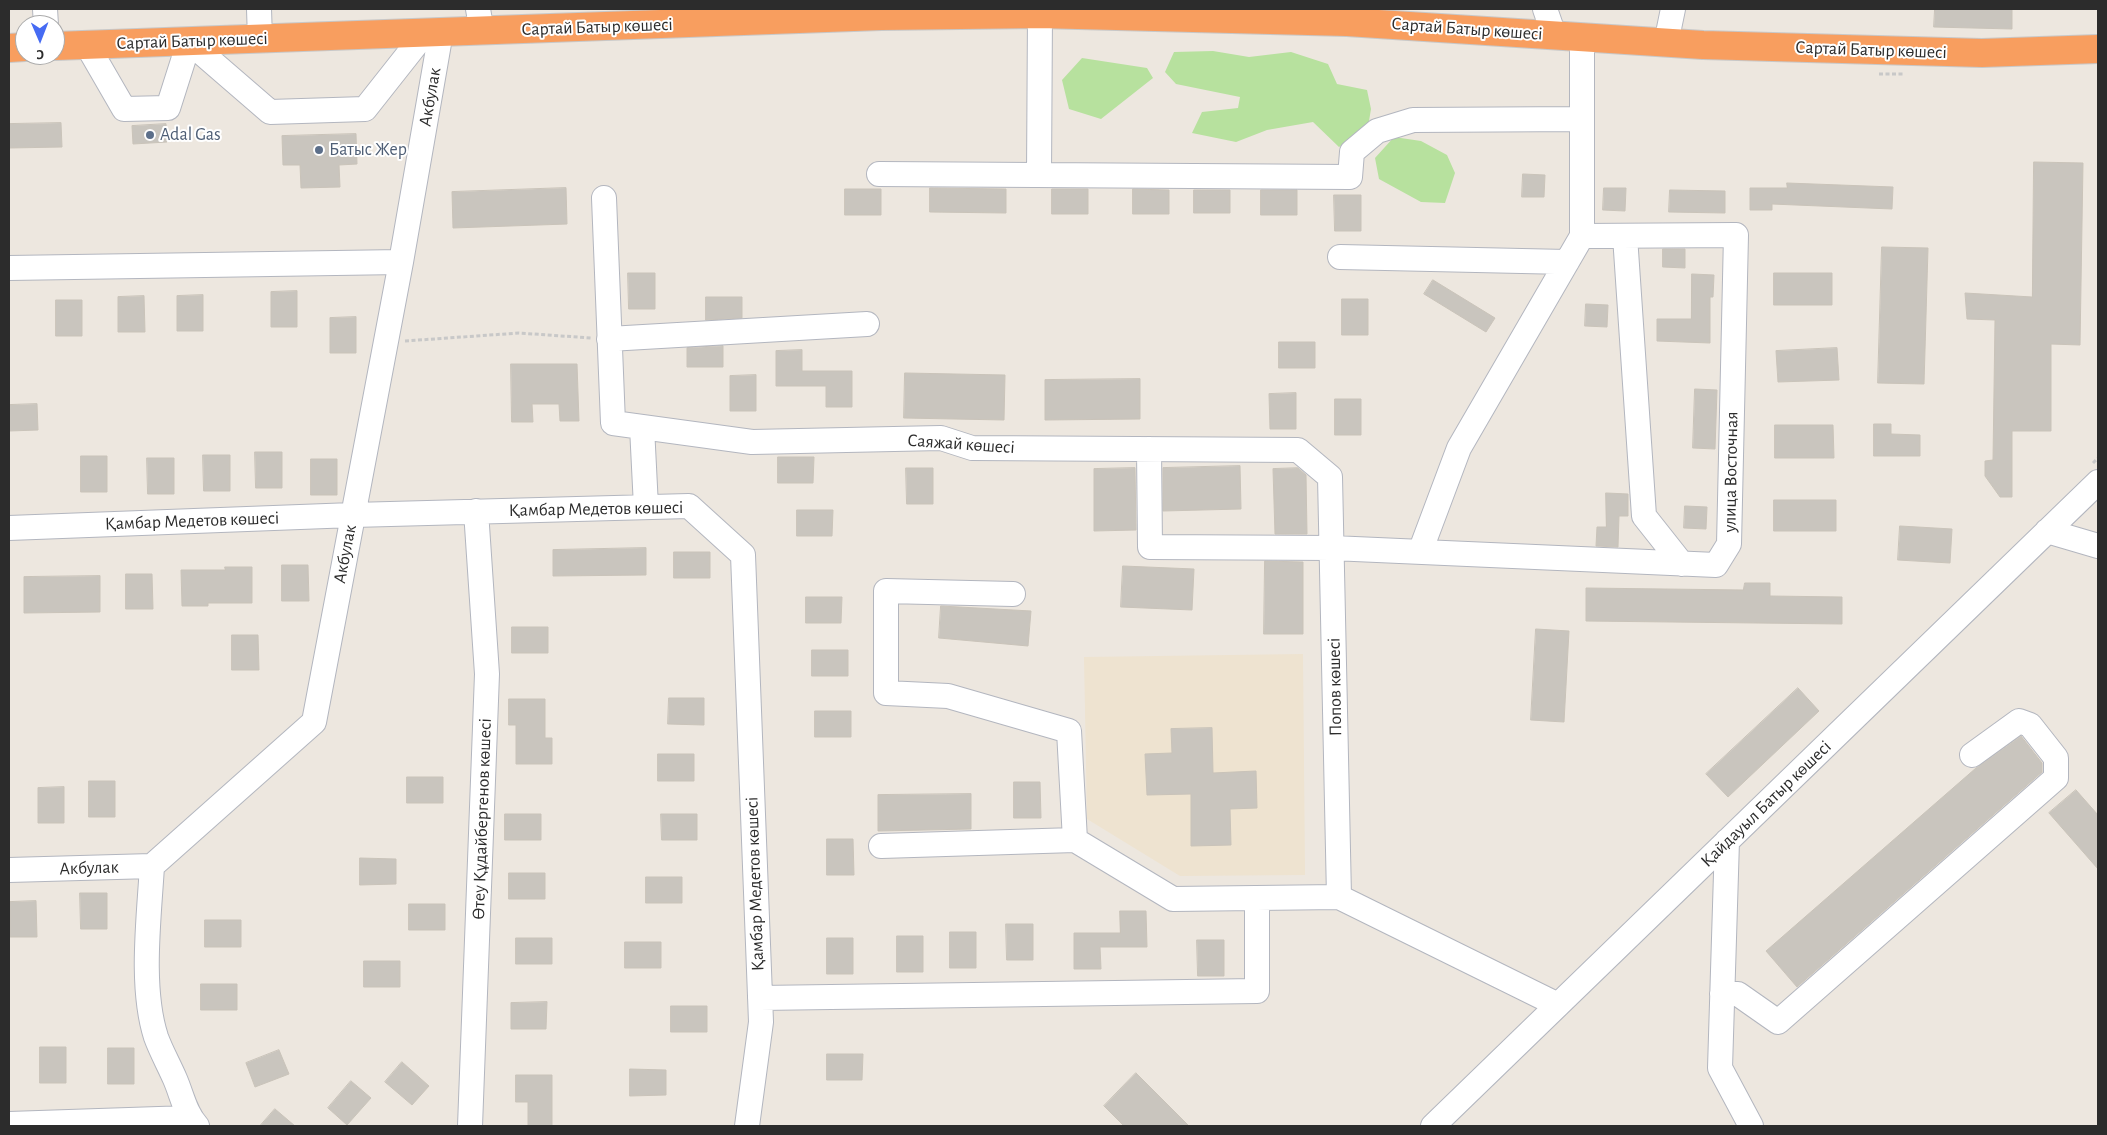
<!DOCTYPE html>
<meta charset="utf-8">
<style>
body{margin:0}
#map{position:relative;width:2107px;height:1135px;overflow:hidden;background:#ede7df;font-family:"Alegreya Sans",sans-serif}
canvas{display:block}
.frame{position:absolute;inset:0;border:10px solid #2c2c2c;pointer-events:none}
.north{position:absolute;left:15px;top:15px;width:50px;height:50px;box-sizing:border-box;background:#fff;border:1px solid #ababab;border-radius:50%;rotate:179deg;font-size:14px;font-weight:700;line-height:20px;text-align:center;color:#2c2c2c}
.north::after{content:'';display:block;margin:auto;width:18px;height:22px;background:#466bf3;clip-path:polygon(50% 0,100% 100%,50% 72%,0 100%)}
</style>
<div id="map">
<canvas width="2107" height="1135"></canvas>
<div class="frame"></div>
<div class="north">С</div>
</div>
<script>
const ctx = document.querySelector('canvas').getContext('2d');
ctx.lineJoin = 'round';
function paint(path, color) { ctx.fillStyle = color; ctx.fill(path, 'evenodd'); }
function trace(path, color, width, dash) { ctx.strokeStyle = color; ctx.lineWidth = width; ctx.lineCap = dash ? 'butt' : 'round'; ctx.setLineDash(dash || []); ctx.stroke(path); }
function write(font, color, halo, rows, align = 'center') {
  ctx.font = font + ' "Alegreya Sans",sans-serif'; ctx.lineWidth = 4; ctx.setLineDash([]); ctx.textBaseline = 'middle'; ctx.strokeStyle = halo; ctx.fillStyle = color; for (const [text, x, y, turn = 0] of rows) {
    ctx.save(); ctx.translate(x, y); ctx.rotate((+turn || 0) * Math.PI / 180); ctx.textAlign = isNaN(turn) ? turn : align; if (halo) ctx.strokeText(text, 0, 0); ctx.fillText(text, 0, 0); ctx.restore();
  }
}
const education = new Path2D(`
 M1303 654 1305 875 1180 876 1087 819 1084 657Z`);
const green = new Path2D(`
 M1213 51 1249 57 1291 52 1328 64 1337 84 1367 90 1371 109 1368 127 1339 147 1313 122 1267 130 1236 142 1192 133 1202 112 1238 108 1240 97 1176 84 1165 72 1174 52Z
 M1082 58 1147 68 1153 78 1101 119 1069 109 1062 80Z
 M1394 137 1421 141 1447 155 1455 173 1445 203 1421 202 1379 179 1375 158Z`);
const building = new Path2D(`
 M1935 9H2012V29L1934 27Z
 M61 123 62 147 9 148V124Z
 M166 124 167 142 133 144 132 126Z
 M356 134 357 164 339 165 340 187 301 188 300 165H283L282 136Z
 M2034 162 2083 163 2080 345 2051 344V431H2012V497H2000L1985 476V461L1993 460 1995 320 1967 319 1965 293 2032 297Z
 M1523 174 1545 175 1544 197H1522Z
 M1787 183 1893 187 1892 209 1772 204V210H1750V188H1787Z
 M566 188 567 224 453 228 452 192Z
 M930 188 1006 189V213L930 212Z
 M1604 188H1626L1625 211 1603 210Z
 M845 189H881V215H845Z
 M1052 189H1088V214H1052Z
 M1133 189 1169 190V214H1133Z
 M1194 190H1230V213H1194Z
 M1261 190H1297V215H1261Z
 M1670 190 1725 191V213L1669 212Z
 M1334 195H1361V231H1335Z
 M1882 247 1928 248 1924 384 1878 383Z
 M1663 249H1685V268L1663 267Z
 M628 273H655V309H629Z
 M1774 273H1832V305H1774Z
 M1692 274 1714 275 1713 297H1710V343L1657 341V319H1691Z
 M1433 280 1495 318 1486 332 1424 294Z
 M297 291V327H271V292Z
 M203 295V331H177V296Z
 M144 296 145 332H118V297Z
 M706 297H742V318L706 320Z
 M1342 299H1368V335H1342Z
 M56 300H82V336H56Z
 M1586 304 1608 305 1607 327 1585 326Z
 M356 317V353H330V318Z
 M1279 342H1315V368H1279Z
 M723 346V367H687V348Z
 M1837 348 1839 380 1778 382 1776 351Z
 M802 350V371H852V407H826V386H776V351Z
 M511 364H577L579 421H560L559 404H532L533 422H512Z
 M905 373 1005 375 1004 420 904 418Z
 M756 375V411H730V376Z
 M1140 379V419L1045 420V380Z
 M1695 389 1717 390 1715 449 1693 448Z
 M1296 393V429H1270L1269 394Z
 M1335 399H1361V435H1335Z
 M37 404 38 430 9 431V405Z
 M1874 424H1891V434L1920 435V456H1874Z
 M1775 425H1833L1834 458H1775Z
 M255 452H282V488H256Z
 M203 455H230V491H204Z
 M81 456H107V492H81Z
 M778 457H814L813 483H778Z
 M147 458H174V494H148Z
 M311 459H337V495H311Z
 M1240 466 1241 509 1163 511V468Z
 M906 468H933V504H907Z
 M1135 468 1136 530 1094 531V469Z
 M1298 468 1306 475 1307 534H1275L1273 469Z
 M1606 493 1628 494V516H1619L1618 547 1596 546 1597 527H1606Z
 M1774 500H1836V531H1774Z
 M1685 506 1707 507 1706 529 1684 528Z
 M797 510H833L832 536H797Z
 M1900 526 1952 529 1950 563 1898 560Z
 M646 548V575L553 576V550Z
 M674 552H710V578H674Z
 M1265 561 1303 562V634H1264Z
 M282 565H308L309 601H282Z
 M1123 566 1194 569 1192 610 1121 607Z
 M225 567H252V603H208V606H182L181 570H225Z
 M126 574H152L153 609H126Z
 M100 576V612L24 613V577Z
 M1745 583H1770V596L1842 597V624L1586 621V588L1743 590Z
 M806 597H842L841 623H806Z
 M941 606 1031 611 1028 646 939 638Z
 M512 627H548V653H512Z
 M1536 629 1569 631 1564 722 1531 720Z
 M232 635H258L259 670H232Z
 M812 650H848V676H812Z
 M1798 688 1819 711 1728 797 1706 774Z
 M669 698H704V725L668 724Z
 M509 699H545V738H552V764H516V725H509Z
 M815 711H851V737H815Z
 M1212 728 1213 773 1256 771 1257 808 1230 809 1231 845 1191 846V794L1147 795 1145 754 1172 753 1171 729Z
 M2021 736 2042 763V772L1797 987 1766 951 1976 768Z
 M658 754H694V781H658Z
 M407 777H443V803H407Z
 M89 781H115V817H89Z
 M1014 782H1040L1041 818H1014Z
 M64 787V823H38V788Z
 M2076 790 2098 815V869L2049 813Z
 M971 794V829L878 831V795Z
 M505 814H541V840H505Z
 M661 814H697V840H662Z
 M827 839H853L854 875H827Z
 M360 858 396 859V884L360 885Z
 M509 873H545V899H509Z
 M646 877H682V903H646Z
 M80 893H107V929H81Z
 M36 901 37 937H10V902Z
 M409 904H445V930H409Z
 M1120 911H1146L1147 947H1100L1101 969H1074V933H1120Z
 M205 920H241V947H205Z
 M1006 924H1033V960H1007Z
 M950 932H976V968H950Z
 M897 936H923V972H897Z
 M516 938H552V964H516Z
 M827 938H853V974H827Z
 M1197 940H1224V976H1198Z
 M625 942H661V968H625Z
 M364 961H400V987H364Z
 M201 984H237V1010H201Z
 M547 1002 546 1029H511V1003Z
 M671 1006H707V1032H671Z
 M40 1047H66V1083H40Z
 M108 1048H134V1084H108Z
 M279 1050 289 1074 255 1087 246 1063Z
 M827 1054H863L862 1080H827Z
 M402 1062 429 1086 412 1105 385 1082Z
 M630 1069 666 1070V1095L630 1096Z
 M1136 1073 1189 1126H1124L1104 1106Z
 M516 1075H552V1126H528V1102H516Z
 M351 1081 371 1098 347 1125 328 1108Z
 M275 1109 295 1126H260Z`);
const path = new Path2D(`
 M1879 74H1903
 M405 341 519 333 591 338
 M2093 463 2098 458`);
const minor = new Path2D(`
 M45 9 46 25
 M259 9 260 39
 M478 9 482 32
 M1545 9 1554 35
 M1666 43 1673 9
 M87 45 124 109 168 108 189 42 270 112 365 109 425 33
 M879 174 1350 177 1352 152 1377 131 1413 120 1581 119
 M1039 175 1040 14
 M604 198 613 423 752 442 941 438 972 448 1298 450 1330 477 1339 897
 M1625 236 1644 516 1682 564
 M1340 257 1567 262
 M9 268 401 262
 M609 339 867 324
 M642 427 646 507
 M1149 449 1150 547 1332 548 1716 565 1729 544 1736 235 1582 236
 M9 528 353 515 689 506 743 555 761 1022 747 1126
 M2047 531 2098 546
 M1420 552 1459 448 1582 236V37
 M1013 594 886 591V693L948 696 1069 731 1075 840
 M1727 841 1720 1068 1751 1126
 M881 846 1075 840 1173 899 1339 897 1558 1005
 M152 866C149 918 140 987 156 1037 161 1051 169 1065 175 1079 182 1095 185 1113 197 1126
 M9 870 152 866 314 722 401 262 441 32
 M1722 994H1738L1778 1022 2056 778V758L2030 725 2019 721 1972 755
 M760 998 1257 991V898
 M9 1124 189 1118
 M470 1126 487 674 476 511
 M1433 1126 2098 482`);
const highway = new Path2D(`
 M55 46 881 16 1040 14 1347 22 1703 45 1982 53 2098 49
 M9 48 25 47`);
const markers = [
 [150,135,5,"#5c6f8a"],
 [319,150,5,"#5c6f8a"]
];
const streetNames = [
 ["Сартай Батыр көшесі",597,27,-2],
 ["Сартай Батыр көшесі",1467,29,4],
 ["Сартай Батыр көшесі",192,41,-2],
 ["Сартай Батыр көшесі",1871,50,2],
 ["Акбулак",430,97,-80],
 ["Саяжай көшесі",961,444,4],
 ["улица Восточная",1731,472,-89],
 ["Қамбар Медетов көшесі",596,509,-1],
 ["Қамбар Медетов көшесі",192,521,-2],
 ["Акбулак",345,554,-79],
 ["Попов көшесі",1335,687,-91],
 ["Қайдауыл Батыр көшесі",1766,804,-44],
 ["Өтеу Құдайбергенов көшесі",482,819,-88],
 ["Акбулак",89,868,-2],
 ["Қамбар Медетов көшесі",755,884,-92]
];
const serviceNames = [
 ["Adal Gas",160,135],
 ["Батыс Жер",329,150]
];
paint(education, '#eee3d0');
paint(green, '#b7e19e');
paint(building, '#c9c5be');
trace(building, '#c9c3b9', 1);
trace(minor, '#b3b6bf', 26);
trace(highway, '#c8c8c8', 30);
trace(path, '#c8c8c8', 3, [4, 2.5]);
trace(minor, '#fff', 24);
trace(highway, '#f89e5f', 28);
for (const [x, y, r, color] of markers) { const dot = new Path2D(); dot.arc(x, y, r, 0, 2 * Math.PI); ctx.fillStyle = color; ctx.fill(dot); trace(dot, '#fff', 2); }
write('18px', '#2c2c2c', '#fff', streetNames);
write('18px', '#4e5e75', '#fff', serviceNames, 'left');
</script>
